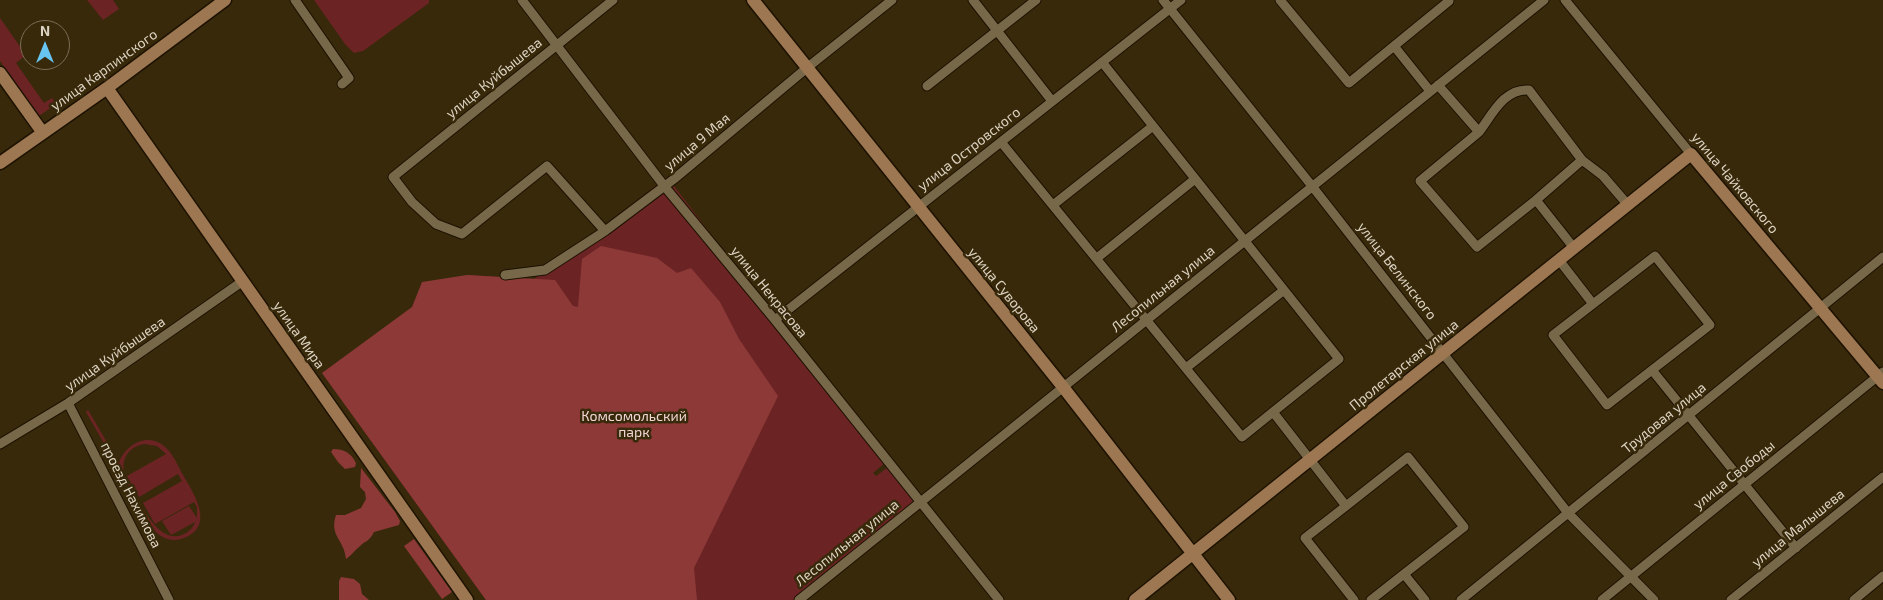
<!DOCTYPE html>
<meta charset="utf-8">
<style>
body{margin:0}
#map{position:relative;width:1883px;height:600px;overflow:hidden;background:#38290b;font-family:"Exo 2",sans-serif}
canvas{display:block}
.north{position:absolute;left:20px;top:20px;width:50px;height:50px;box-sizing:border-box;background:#38290b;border:1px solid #7a6d55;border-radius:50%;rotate:0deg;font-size:14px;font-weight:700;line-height:20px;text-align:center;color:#ddd4c3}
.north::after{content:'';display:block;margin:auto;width:18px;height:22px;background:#68c4f0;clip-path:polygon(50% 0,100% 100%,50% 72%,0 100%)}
</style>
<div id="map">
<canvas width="1883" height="600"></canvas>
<div class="north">N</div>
</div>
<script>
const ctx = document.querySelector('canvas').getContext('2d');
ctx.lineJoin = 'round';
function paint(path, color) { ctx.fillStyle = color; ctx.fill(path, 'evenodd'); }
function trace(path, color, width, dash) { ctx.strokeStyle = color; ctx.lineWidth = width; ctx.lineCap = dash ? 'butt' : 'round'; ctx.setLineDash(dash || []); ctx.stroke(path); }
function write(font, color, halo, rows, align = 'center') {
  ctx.font = font + ' "Exo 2",sans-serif'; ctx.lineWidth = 5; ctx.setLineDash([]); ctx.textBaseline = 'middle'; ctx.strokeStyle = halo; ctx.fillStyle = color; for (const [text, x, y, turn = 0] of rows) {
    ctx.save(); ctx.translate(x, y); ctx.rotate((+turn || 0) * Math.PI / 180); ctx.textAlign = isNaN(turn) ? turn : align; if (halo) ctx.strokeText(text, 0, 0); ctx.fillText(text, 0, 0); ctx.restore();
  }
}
const green = new Path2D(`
 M87 0H113L119 9 103 20Z
 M314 0H429V3L363 51 354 53 345 44Z
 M0 18 26 55 16 63 44 103 52 98 56 104 39 116 0 61Z
 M667 177 886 462 873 473 876 476 888 467 917 504 793 600H486L322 373 467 275 534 279Z
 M88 410 119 463C125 445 147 432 164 446 173 453 178 466 183 475 194 494 217 528 181 539 171 542 161 538 154 530L86 412ZM144 444 157 446 166 454 127 476 139 497 178 474 182 481 143 503 155 524 194 502 197 507V518L189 506 162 521 171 535 195 522C193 528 188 533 182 535 156 545 137 496 126 478 119 462 127 447 144 444Z`);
const forest = new Path2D(`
 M601 246 657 258 677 273 691 268 720 302 739 339 778 396 694 568 697 600H486L322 373 412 307 422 282 467 275 555 280 573 306 578 307 582 259Z
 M333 449C344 449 351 453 356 463L355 467 345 469 338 462 331 452Z
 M361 468 395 512 400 521 399 525 374 532C369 542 366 540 359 547 354 551 352 555 346 559 344 539 329 536 336 515H345L361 508 366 499 365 492 360 487Z
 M414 539 452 592 442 599 404 546Z
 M341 577 354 579 360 584 362 594 369 600H339V581Z`);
const street = new Path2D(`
 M295 0 349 78 342 84
 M522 0 665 187 775 320 999 600
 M973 0 1052 101
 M1163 0 1312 186 1568 513 1654 600
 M1280 0 1349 83 1394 46 1430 91
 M1565 0 1691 154
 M1394 46 1449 1 1448 0
 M1102 62 1339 359 1273 412
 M1438 85 1479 132 1420 181 1477 247 1536 200 1574 248
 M927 86 1036 0
 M1479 132C1492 115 1504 88 1529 90L1582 160 1536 200
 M1001 142 1242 437 1273 412 1346 506 1408 457 1464 527 1404 574 1425 600
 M1582 160 1603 176 1628 205
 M1053 205 1153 126
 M605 231 547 166 462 234 436 224 412 202 393 177 613 0
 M1097 258 1195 179
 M1559 260 1593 304 1655 256 1710 325 1652 370 1796 548
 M505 275 545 270 605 231 674 179 808 67 892 0
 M1593 304 1553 335 1607 405 1652 370
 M775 320 1181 0
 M1186 368 1284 290
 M68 403 169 600
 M0 444 68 403 243 281
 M1346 506 1305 538 1354 600
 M799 600 1544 0
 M1371 600 1404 574
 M1461 600 1883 257
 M1602 600 1883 372
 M1731 600 1883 477
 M1854 600 1883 576`);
const secondary = new Path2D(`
 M753 0 1063 387 1229 600
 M0 73 43 133
 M107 88 467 600
 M0 163 107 88 225 0
 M1135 600 1691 154 1883 383`);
const streetNames = [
 ["улица Карпинского",104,70,-36],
 ["улица Куйбышева",494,78,-39],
 ["улица 9 Мая",697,142,-40],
 ["улица Островского",969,149,-38],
 ["улица Чайковского",1735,183,50],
 ["улица Белинского",1397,271,52],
 ["Лесопильная улица",1163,289,-39],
 ["улица Суворова",1004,290,51],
 ["улица Некрасова",769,292,51],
 ["улица Мира",299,335,55],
 ["улица Куйбышева",115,354,-35],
 ["Пролетарская улица",1404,365,-39],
 ["Трудовая улица",1664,418,-39],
 ["улица Свободы",1734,475,-39],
 ["проезд Нахимова",131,495,63],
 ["улица Малышева",1798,528,-39],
 ["Лесопильная улица",847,543,-39]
];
const parkNames = [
 ["Комсомольский",634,416],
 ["парк",634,432]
];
paint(green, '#6c2324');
paint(forest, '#8d3938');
trace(street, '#1d1200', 11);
trace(secondary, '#1d1200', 15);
trace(street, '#78684a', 9);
trace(secondary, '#9c7751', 12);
write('14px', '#ddd4c3', '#38290b', streetNames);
write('14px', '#f1d7d5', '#38290b', parkNames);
</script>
